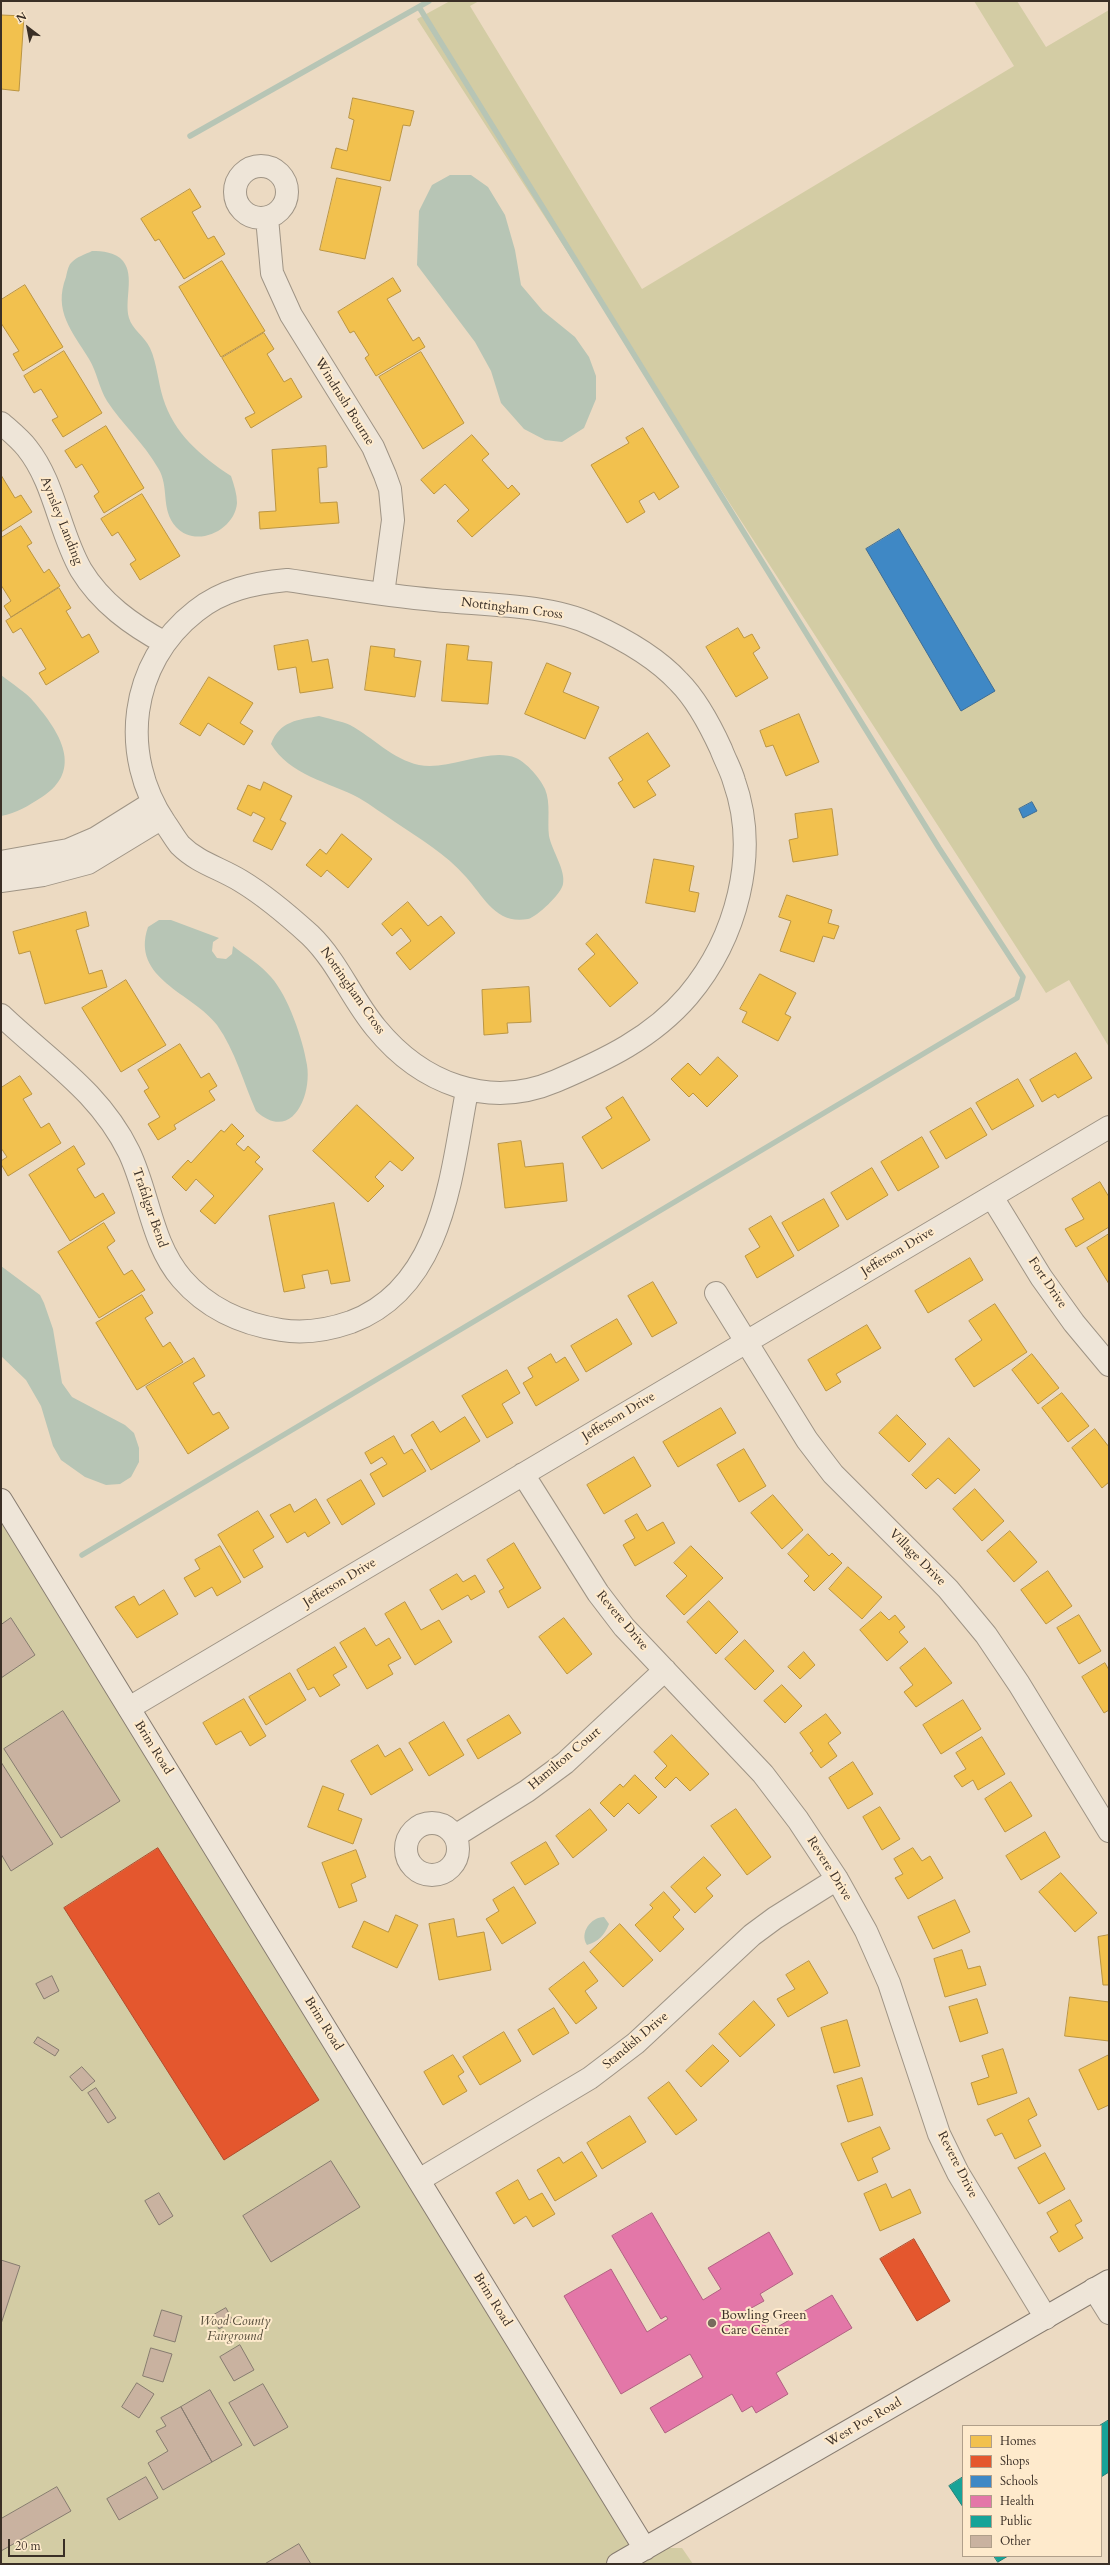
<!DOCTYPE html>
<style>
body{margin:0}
#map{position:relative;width:1110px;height:2565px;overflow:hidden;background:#ecdac2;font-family:Cardo,serif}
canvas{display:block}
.frame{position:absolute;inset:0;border:2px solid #3a2f26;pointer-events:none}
.legend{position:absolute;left:962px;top:2425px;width:140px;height:132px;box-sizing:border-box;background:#feeacc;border:1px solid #b09f8a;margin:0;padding:5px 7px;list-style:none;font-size:12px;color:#3a2f26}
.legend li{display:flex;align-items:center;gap:8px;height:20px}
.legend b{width:20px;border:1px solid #b09f8a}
.north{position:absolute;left:8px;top:8px;width:40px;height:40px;-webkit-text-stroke:3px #feeacc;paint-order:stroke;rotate:328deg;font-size:11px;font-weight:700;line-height:16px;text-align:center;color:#3a2f26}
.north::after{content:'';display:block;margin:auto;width:14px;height:18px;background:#3a2f26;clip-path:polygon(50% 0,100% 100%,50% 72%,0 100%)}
.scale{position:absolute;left:8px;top:2539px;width:57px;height:18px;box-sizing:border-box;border:2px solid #3a2f26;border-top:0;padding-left:5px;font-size:12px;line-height:14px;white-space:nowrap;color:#3a2f26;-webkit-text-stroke:3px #feeacc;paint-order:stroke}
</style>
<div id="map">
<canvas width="1110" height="2565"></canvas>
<div class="frame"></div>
<ul class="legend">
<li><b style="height:11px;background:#f2c14e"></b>Homes</li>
<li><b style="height:11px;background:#e4572e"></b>Shops</li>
<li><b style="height:11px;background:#3f88c5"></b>Schools</li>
<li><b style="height:11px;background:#e377a8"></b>Health</li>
<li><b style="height:11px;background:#17a398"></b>Public</li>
<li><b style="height:11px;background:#c9b2a0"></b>Other</li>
</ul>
<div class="north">N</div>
<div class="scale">20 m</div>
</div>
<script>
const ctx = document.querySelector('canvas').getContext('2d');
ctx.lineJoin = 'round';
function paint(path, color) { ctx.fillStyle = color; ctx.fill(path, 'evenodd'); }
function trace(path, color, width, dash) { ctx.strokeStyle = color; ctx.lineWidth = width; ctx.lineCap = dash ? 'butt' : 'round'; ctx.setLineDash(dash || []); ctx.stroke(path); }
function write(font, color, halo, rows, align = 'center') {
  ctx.font = font + ' Cardo,serif'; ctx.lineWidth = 4; ctx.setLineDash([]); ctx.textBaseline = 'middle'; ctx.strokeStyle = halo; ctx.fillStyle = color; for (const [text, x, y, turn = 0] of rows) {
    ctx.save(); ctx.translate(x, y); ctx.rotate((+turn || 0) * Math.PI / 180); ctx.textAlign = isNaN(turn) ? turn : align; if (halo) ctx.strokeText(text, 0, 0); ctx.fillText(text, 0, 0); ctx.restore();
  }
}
const green = new Path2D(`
 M450 1H479L470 6 642 289 1014 66 974 1H1017L1046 47 1109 10V1047L1069 980 1046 993 417 19Z
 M1 1500 645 2548H682L693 2564H1Z`);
const water = new Path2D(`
 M450 175H471L488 187 505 215 515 250 521 285 543 311 575 337 589 357 596 376V399L584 428 562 442 545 440 524 429 501 403 491 371 475 342 417 265 419 211 432 185Z
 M92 251C102 251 116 252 123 261 135 276 124 300 129 318 132 329 145 337 150 348 157 363 158 382 163 398 174 434 201 456 231 476 234 485 237 494 237 503 235 530 196 549 176 527 160 509 170 487 158 468 144 443 122 424 107 401 99 388 97 372 89 359 72 331 53 311 66 277 67 273 68 266 71 263 76 257 86 254 92 251Z
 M1 675C12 684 26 692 34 702 60 732 84 770 42 797 28 806 17 813 1 816Z
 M319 716C329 719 341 721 350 725 374 738 392 759 419 765 449 771 489 747 516 758 527 763 540 778 545 789 551 803 547 822 549 836 552 851 566 870 563 884 562 893 537 917 528 919 496 925 484 897 466 877 446 854 420 839 395 822 383 814 371 805 359 798 329 782 289 775 271 744 280 721 297 720 319 716Z
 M159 920H171L219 938 213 942 212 951 217 958 226 959 232 954 233 946C246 956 261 965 271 977 288 996 303 1039 307 1065 312 1097 291 1143 256 1111 244 1084 235 1050 217 1025 193 993 130 979 148 927Z
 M1 1266 40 1295 44 1303 53 1329 62 1383 72 1397 125 1425 134 1433 139 1448V1462L131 1477 120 1484 106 1485 85 1477 61 1460 53 1446 41 1406 26 1380 1 1356Z
 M604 1917 609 1924C604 1936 599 1941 587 1945 579 1933 591 1917 604 1917Z`);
const homes = new Path2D(`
 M1 15 24 16 19 91 1 89Z
 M353 98 414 111 410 126 403 125 390 181 331 168 336 148 347 151 354 120 349 118Z
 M337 178 381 187 365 259 320 250Z
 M190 189 201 207 192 212 208 239 214 236 225 254 184 279 159 239 155 241 141 219Z
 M222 261 265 331 221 357 179 287Z
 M393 278 401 291 387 299 413 341 419 337 425 347 376 376 365 358 369 355 354 331 350 333 338 312Z
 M25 285 63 347 23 371 13 354 19 351 1 323V300Z
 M264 333 274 349 267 354 284 382 291 378 302 397 251 428 245 418 255 413 222 358Z
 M64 351 102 413 63 437 52 420 58 417 41 389 34 393 24 376Z
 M421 352 464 423 423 449 379 377Z
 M106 426 144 488 104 513 94 496 99 492 82 464 76 468 65 451Z
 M643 428 679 487 659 500 654 492 639 501 645 512 627 523 591 465 629 443 626 438Z
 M472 435 489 454 482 460 508 489 512 485 520 494 472 537 457 521 469 510 445 484 434 494 421 480Z
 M326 446 327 467 318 468 320 503 337 502 339 523 260 529 259 512 276 511 272 450Z
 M1 475 15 498 21 495 32 512 1 532Z
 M142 494 180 556 140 580 130 564 136 560 118 532 112 536 101 519Z
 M21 526 32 543 27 546 44 573 49 569 60 586 11 617 4 606 11 601 1 585V538Z
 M59 588 71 608 66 611 82 638 89 634 99 652 46 685 39 673 46 669 21 628 13 633 6 621Z
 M738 628 744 638 752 634 760 648 753 653 768 678 736 697 706 647Z
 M308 640 312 662 328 659 333 688 300 693 296 667 278 670 274 646Z
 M447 644 469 646 467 660 492 662 488 704 442 701Z
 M371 646 395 649 394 657 421 661 415 697 365 690Z
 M547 663 571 673 563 692 599 707 585 739 525 714Z
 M209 677 253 703 240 723 253 731 244 745 208 723 200 736 180 724Z
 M799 714 819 762 786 776 773 745 766 747 760 731Z
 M648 733 670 766 647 781 656 795 634 808 618 783 623 780 609 758Z
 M264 782 292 796 280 820 286 823 272 850 253 841 265 818 253 812 251 816 237 809 248 785 260 790Z
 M832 809 838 855 793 862 789 840 798 838 795 814Z
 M342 834 372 859 348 888 327 870 321 877 306 865 320 849 326 854Z
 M654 859 694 866 689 891 699 893 695 912 646 903Z
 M787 895 832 910 828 923 839 926 834 939 823 936 814 962 780 951 791 921 779 917Z
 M408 902 428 926 441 916 455 933 410 970 396 953 411 941 401 928 392 936 382 924Z
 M86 912 89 926 76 930 89 974 102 970 107 987 45 1004 30 951 19 954 13 932Z
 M597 934 638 983 610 1007 578 969 595 954 586 944Z
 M760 974 796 993 785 1014 791 1017 778 1041 742 1022 747 1012 740 1009Z
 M126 980 166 1045 121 1072 82 1008Z
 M529 987 531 1022 507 1023 508 1033 484 1035 482 990Z
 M180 1044 201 1078 209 1073 217 1086 209 1091 215 1100 174 1125 176 1129 158 1140 148 1124 160 1117 144 1091 149 1088 138 1070Z
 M1076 1053 1092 1078 1058 1098 1055 1094 1042 1102 1030 1080Z
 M718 1057 738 1076 707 1107 693 1093 689 1097 671 1079 688 1063 700 1075Z
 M20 1076 32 1094 23 1099 41 1128 49 1123 61 1143 8 1176 1 1164V1161L7 1157 1 1148V1088Z
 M1018 1079 1034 1106 992 1130 976 1103Z
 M623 1097 650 1140 602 1169 582 1137 612 1118 606 1108Z
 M357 1105 414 1158 402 1171 390 1161 375 1177 384 1186 368 1202 313 1151Z
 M971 1108 987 1135 946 1159 930 1132Z
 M232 1124 244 1136 236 1144 244 1151 248 1146 260 1157 255 1162 263 1169 215 1224 200 1211 214 1196 196 1179 186 1191 172 1177 188 1160 191 1163 221 1130 224 1132Z
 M922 1137 939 1167 898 1191 881 1162Z
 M521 1141 525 1167 563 1163 567 1201 505 1208 498 1144Z
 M74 1146 85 1164 77 1169 95 1198 103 1193 115 1213 70 1241 29 1175Z
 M872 1168 888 1195 847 1220 831 1193Z
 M1100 1182 1109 1197V1227L1076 1247 1065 1229 1084 1219 1072 1199Z
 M824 1199 839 1226 798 1251 782 1223Z
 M334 1203 350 1281 331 1284 328 1270 302 1275 305 1288 284 1292 269 1216Z
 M771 1216 794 1256 757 1278 745 1256 760 1247 749 1229Z
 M104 1223 115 1241 107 1247 124 1275 132 1270 145 1290 99 1318 58 1252Z
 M1109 1234V1284L1087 1248Z
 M970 1258 983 1280 928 1313 915 1291Z
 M653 1282 677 1323 652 1337 628 1296Z
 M142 1295 153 1313 145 1318 163 1347 170 1342 183 1362 137 1390 96 1323Z
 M995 1304 1027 1352 974 1387 955 1359 982 1340 969 1321Z
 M617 1319 632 1344 586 1372 571 1346Z
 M867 1325 881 1348 836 1374 841 1382 826 1391 808 1360Z
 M551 1354 556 1363 565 1357 579 1380 536 1406 523 1383 533 1377 528 1368Z
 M1032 1354 1059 1388 1038 1404 1012 1370Z
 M194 1358 205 1376 193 1383 213 1415 219 1412 229 1428 188 1454 146 1387Z
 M507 1370 520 1393 502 1404 513 1423 487 1438 462 1396Z
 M1062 1393 1089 1426 1068 1442 1042 1408Z
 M721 1408 736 1433 678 1467 663 1442Z
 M897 1415 926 1444 909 1462 879 1433Z
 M465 1417 480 1441 431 1470 411 1435 433 1421 440 1432Z
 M1095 1429 1109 1447V1482L1102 1488 1072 1448Z
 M394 1436 404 1454 412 1449 426 1471 383 1497 370 1474 387 1464 382 1457 371 1464 365 1453Z
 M949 1438 980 1470 955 1494 938 1478 926 1489 912 1475Z
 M744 1449 766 1486 739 1502 717 1465Z
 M634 1457 651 1486 604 1514 587 1485Z
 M361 1480 375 1504 342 1525 327 1500Z
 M975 1489 1004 1521 982 1541 953 1509Z
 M773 1495 803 1530 782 1549 751 1513Z
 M316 1499 330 1523 308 1537 305 1532 287 1543 270 1515 290 1504 294 1512Z
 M258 1511 274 1537 253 1550 263 1567 244 1578 218 1535Z
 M637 1514 647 1531 663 1522 675 1543 635 1566 623 1545 635 1538 625 1521Z
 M1010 1531 1037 1562 1014 1582 987 1551Z
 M808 1534 829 1556 832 1553 842 1563 814 1591 804 1581 809 1576 788 1554Z
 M514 1543 541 1588 508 1608 499 1591 504 1588 487 1560Z
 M220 1546 241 1582 217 1596 212 1587 195 1597 184 1578 200 1569 195 1560Z
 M691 1546 723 1578 684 1615 666 1596 687 1576 674 1563Z
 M848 1567 882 1597 862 1619 829 1589Z
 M1048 1571 1072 1606 1046 1624 1021 1590Z
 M457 1574 463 1582 475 1575 485 1592 471 1600 468 1595 442 1610 430 1590Z
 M164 1590 178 1614 137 1638 115 1607 134 1596 139 1605Z
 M709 1601 738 1632 716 1654 687 1622Z
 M405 1602 421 1630 439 1620 452 1642 415 1665 385 1614Z
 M881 1612 889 1620 895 1615 905 1627 899 1632 908 1642 887 1661 860 1630Z
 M1079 1615 1101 1651 1079 1664 1057 1628Z
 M564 1618 592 1654 567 1674 539 1637Z
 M365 1628 376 1646 389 1638 401 1658 388 1665 393 1674 367 1689 340 1643Z
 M745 1640 774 1671 755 1690 725 1659Z
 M335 1647 347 1667 333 1675 340 1685 320 1697 314 1687 308 1690 297 1670Z
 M925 1648 952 1683 916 1707 904 1692 913 1685 900 1668Z
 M804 1652 815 1665 800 1679 788 1667Z
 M1105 1663 1109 1670V1710L1104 1713 1082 1677Z
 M290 1673 306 1700 266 1725 249 1697Z
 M782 1685 802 1706 785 1723 764 1701Z
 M244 1699 266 1736 250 1746 241 1731 216 1745 203 1723Z
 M963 1700 981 1729 941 1754 923 1725Z
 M826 1714 841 1733 828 1743 837 1756 821 1768 810 1753 813 1751 800 1733Z
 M509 1715 521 1733 478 1759 467 1740Z
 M444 1722 464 1755 429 1776 409 1743Z
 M672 1735 709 1774 690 1791 676 1777 665 1788 655 1778 667 1766 654 1752Z
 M982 1737 1005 1774 978 1790 973 1780 962 1787 954 1776 966 1769 956 1753Z
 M378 1745 385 1757 400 1748 413 1770 371 1795 351 1761Z
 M853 1762 873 1794 848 1809 829 1778Z
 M635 1775 657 1797 639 1814 628 1803 614 1817 600 1803 620 1784 623 1787Z
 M1011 1782 1032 1816 1005 1832 985 1799Z
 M323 1786 344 1794 338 1810 362 1819 353 1844 308 1827Z
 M880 1807 900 1839 882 1850 863 1817Z
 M590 1809 607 1830 573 1858 556 1836Z
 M736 1809 771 1857 747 1875 711 1826Z
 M1045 1832 1060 1857 1021 1880 1006 1856Z
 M546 1842 559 1864 525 1885 511 1863Z
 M913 1848 922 1861 930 1856 943 1878 908 1899 895 1878 903 1874 894 1859Z
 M356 1850 366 1877 351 1884 357 1901 339 1908 322 1863Z
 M704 1857 721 1875 706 1888 713 1896 695 1913 671 1887Z
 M1061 1873 1097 1913 1075 1932 1039 1892Z
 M514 1887 536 1923 502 1944 486 1919 499 1911 493 1900Z
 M664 1892 680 1910 673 1917 684 1929 660 1952 635 1925 653 1908 650 1905Z
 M955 1900 970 1932 933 1949 918 1917Z
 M396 1915 418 1925 397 1968 352 1947 364 1921 388 1932Z
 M454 1919 457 1937 484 1932 491 1970 439 1980 429 1924Z
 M620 1924 653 1960 623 1987 590 1952Z
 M1109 1935V1985H1103L1098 1937Z
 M962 1950 968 1969 980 1966 986 1985 945 1997 934 1959Z
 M809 1961 828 1993 788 2017 777 1999 795 1989 786 1975Z
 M584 1962 598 1981 585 1991 597 2008 576 2024 549 1989Z
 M1070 1997 1109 2002V2041L1065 2036Z
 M977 1999 988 2033 960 2042 949 2007Z
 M754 2001 775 2025 740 2057 719 2034Z
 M554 2008 569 2033 533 2055 518 2030Z
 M847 2020 860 2066 834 2073 821 2028Z
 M504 2032 521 2061 480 2085 463 2057Z
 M713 2045 729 2061 701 2087 686 2071Z
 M1003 2049 1017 2093 978 2105 971 2083 989 2077 982 2056Z
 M453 2055 464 2072 458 2076 467 2091 443 2105 424 2072Z
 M1109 2055V2105L1098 2110 1079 2070Z
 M862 2078 873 2115 848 2122 837 2086Z
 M669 2082 697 2120 676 2135 648 2098Z
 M1029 2098 1037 2115 1028 2120 1041 2146 1015 2159 1002 2133 995 2136 987 2120Z
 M630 2116 646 2142 602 2169 587 2143Z
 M880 2127 890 2149 872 2158 878 2172 858 2181 841 2144Z
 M582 2152 597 2176 555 2201 537 2170 559 2157 563 2163Z
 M1045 2153 1065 2189 1039 2204 1018 2168Z
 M518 2180 529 2200 542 2193 555 2214 533 2227 526 2216 514 2224 496 2193Z
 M886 2184 892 2198 910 2189 921 2213 880 2231 864 2194Z
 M1070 2200 1082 2221 1075 2225 1083 2238 1059 2252 1050 2237 1058 2232 1047 2213Z`);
const shops = new Path2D(`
 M158 1848 319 2100 224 2160 64 1908Z
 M914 2239 950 2301 917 2321 880 2259Z`);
const schools = new Path2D(`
 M899 529 995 691 961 711 866 549Z
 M1032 802 1037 811 1023 818 1019 809Z`);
const health = new Path2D(`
 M652 2213 703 2300 721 2289 708 2268 769 2232 793 2274 760 2294 764 2301 744 2312 747 2318 757 2312 769 2332 832 2295 852 2328 776 2373 788 2394 756 2413 752 2406 742 2412 732 2394 665 2433 650 2408 703 2377 690 2354 621 2394 564 2296 611 2269 647 2332 668 2319 666 2316 661 2319 612 2236Z`);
const public = new Path2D(`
 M1109 2420V2472L1101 2477V2426H1099Z
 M963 2477V2507L949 2486Z
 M994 2556H1008L998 2562Z`);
const stream = new Path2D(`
 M190 136 429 1
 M82 1555 1017 998 1023 977 939 848 419 7`);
const building = new Path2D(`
 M11 1618 35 1655 1 1678V1625Z
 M63 1711 120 1801 61 1838 4 1749Z
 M1 1762 53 1844 11 1871 1 1854Z
 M52 1976 59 1991 44 1999 36 1984Z
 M38 2037 59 2050 55 2056 34 2043Z
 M82 2067 95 2081 82 2091 70 2077Z
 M96 2088 116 2118 108 2123 88 2093Z
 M331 2161 360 2207 271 2262 243 2216Z
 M159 2193 173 2216 159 2225 145 2201Z
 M1 2260 20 2266 1 2324Z
 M226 2308 233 2321 219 2329 212 2316Z
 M162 2310 182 2316 175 2342 154 2336Z
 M240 2345 254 2370 234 2381 220 2357Z
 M151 2348 172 2354 163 2382 143 2376Z
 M137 2383 154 2394 139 2418 122 2407Z
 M263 2384 288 2427 254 2446 229 2403Z
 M210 2390 242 2445 212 2462 181 2407Z
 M181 2407 212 2462 163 2490 148 2463 168 2451 156 2431 166 2426 161 2418Z
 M146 2477 158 2498 119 2520 107 2499Z
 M57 2487 71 2511 1 2551V2519Z
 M299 2544 311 2564H265Z`);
const street = new Path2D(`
 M235 192a26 26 0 1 1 52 0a26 26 0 1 1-52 0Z
 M267 218 272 273 291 315 373 447 385 475 390 489 393 520 383 594
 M1 423C10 431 20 439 27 448 55 483 59 532 81 570 101 603 132 625 165 643
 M287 580C336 587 385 596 435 600 483 605 548 604 591 624 622 638 656 657 679 682 697 700 710 725 721 749 725 760 731 770 734 781 760 854 736 939 688 996 652 1038 605 1060 556 1081 488 1110 421 1083 376 1028 351 998 338 962 310 935 288 915 266 896 241 881 220 868 198 863 180 845 175 839 170 830 165 823 119 755 129 663 196 611 222 590 254 583 287 580Z
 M1 862 68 850 96 838 152 803
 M1 881 43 875 88 863 162 818
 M1 1015C48 1060 99 1091 129 1152 149 1194 151 1243 182 1279 208 1309 242 1324 281 1330 305 1334 328 1330 351 1322 444 1287 451 1174 467 1091
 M992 1197 1041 1277 1074 1323 1109 1365
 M716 1293 807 1440 833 1474 948 1589 986 1635 1019 1684 1109 1831
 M523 1474 598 1593 624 1627 763 1774 798 1820 837 1879 866 1931 889 1983 939 2134 958 2173 1046 2318
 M129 1708 1109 1127
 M406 1849a26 26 0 1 1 52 0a26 26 0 1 1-52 0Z
 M455 1836 527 1791 565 1763 665 1670
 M419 2180 590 2078 636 2043 752 1935 775 1918 837 1879
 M1094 2289 1109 2313`);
const secondary = new Path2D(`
 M1 1500 645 2549
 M618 2564 1109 2281`);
const markers = [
 [712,2323,5,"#786b5d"]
];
const streetNames = [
 ["Windrush Bourne",344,402,58],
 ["Aynsley Landing",61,521,68],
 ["Nottingham Cross",512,609,7],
 ["Nottingham Cross",352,991,55],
 ["Trafalgar Bend",149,1208,71],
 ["Jefferson Drive",898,1252,-31],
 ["Fort Drive",1047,1283,56],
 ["Jefferson Drive",619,1417,-31],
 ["Village Drive",917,1558,45],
 ["Jefferson Drive",340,1583,-31],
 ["Revere Drive",622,1621,50],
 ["Brim Road",153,1748,58],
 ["Hamilton Court",565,1759,-40],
 ["Revere Drive",829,1869,58],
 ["Brim Road",323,2024,58],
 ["Standish Drive",636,2041,-40],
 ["Revere Drive",957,2165,63],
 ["Brim Road",492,2300,58],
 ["West Poe Road",864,2423,-30]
];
const poiNames = [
 ["Bowling Green",721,2316],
 ["Care Center",721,2331]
];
const parkNames = [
 ["Wood County",235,2322],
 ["Fairground",235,2337]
];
paint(green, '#d3cca4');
paint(water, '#b7c5b5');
paint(homes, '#f2c14e');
trace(homes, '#bb9542', 1);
paint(shops, '#e4572e');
trace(shops, '#b14b2c', 1);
paint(schools, '#3f88c5');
trace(schools, '#3e6d95', 1);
paint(health, '#e377a8');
trace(health, '#b06181', 1);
paint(public, '#17a398');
trace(public, '#228076', 1);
trace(stream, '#b7c5b5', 5.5);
paint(building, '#c9b2a0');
trace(building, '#877c70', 1);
trace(street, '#9f9485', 24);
trace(secondary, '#877c70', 24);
trace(street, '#eee5d8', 22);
trace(secondary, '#eee5d8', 22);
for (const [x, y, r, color] of markers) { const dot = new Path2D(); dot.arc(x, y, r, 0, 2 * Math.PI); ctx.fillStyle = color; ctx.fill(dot); trace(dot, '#feeacc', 1.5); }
write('13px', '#3a2f26', '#feeacc', streetNames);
write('13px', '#3a2f26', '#feeacc', poiNames, 'left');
write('italic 13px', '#554c3a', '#feeacc', parkNames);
</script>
